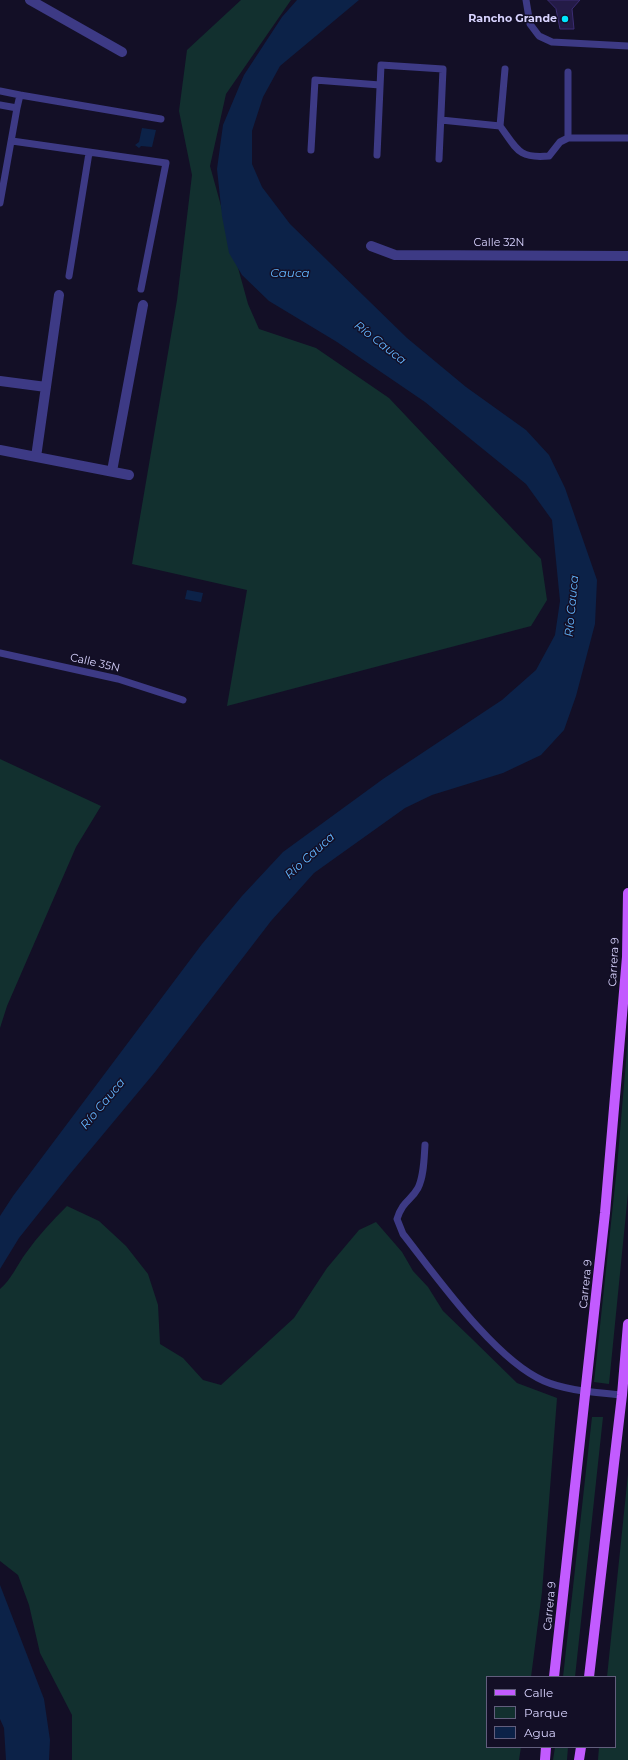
<!DOCTYPE html>
<meta charset="utf-8">
<style>
body{margin:0}
#map{position:relative;width:628px;height:1760px;overflow:hidden;background:#130f26;font-family:Montserrat,sans-serif}
canvas{display:block}
.legend{position:absolute;left:486px;top:1676px;width:130px;height:72px;box-sizing:border-box;background:#130f26;border:1px solid #625e7d;margin:0;padding:5px 7px;list-style:none;font-size:12px;color:#d9d4ff}
.legend li{display:flex;align-items:center;gap:8px;height:20px}
.legend b{width:20px;border:1px solid #625e7d}
</style>
<div id="map">
<canvas width="628" height="1760"></canvas>
<ul class="legend">
<li><b style="height:5px;background:#c25bff"></b>Calle</li>
<li><b style="height:11px;background:#12302f"></b>Parque</li>
<li><b style="height:11px;background:#0c2248"></b>Agua</li>
</ul>
</div>
<script>
const ctx = document.querySelector('canvas').getContext('2d');
ctx.lineJoin = 'round';
function paint(path, color) { ctx.fillStyle = color; ctx.fill(path, 'evenodd'); }
function trace(path, color, width, dash) { ctx.strokeStyle = color; ctx.lineWidth = width; ctx.lineCap = dash ? 'butt' : 'round'; ctx.setLineDash(dash || []); ctx.stroke(path); }
function write(font, color, halo, rows, align = 'center') {
  ctx.font = font + ' Montserrat,sans-serif'; ctx.lineWidth = 3; ctx.setLineDash([]); ctx.textBaseline = 'middle'; ctx.strokeStyle = halo; ctx.fillStyle = color; for (const [text, x, y, turn = 0] of rows) {
    ctx.save(); ctx.translate(x, y); ctx.rotate((+turn || 0) * Math.PI / 180); ctx.textAlign = isNaN(turn) ? turn : align; if (halo) ctx.strokeText(text, 0, 0); ctx.fillText(text, 0, 0); ctx.restore();
  }
}
const green = new Path2D(`
 M241 0H291L226 94 210 166 248 304 259 329 316 348 389 398 541 559 547 600 531 626 227 706 247 590 132 564 177 300 192 175 179 111 187 50Z
 M0 759 101 806 76 847 7 1006 0 1028Z
 M628 1038V1193L609 1384 594 1382 617 1167Z
 M67 1206 99 1221 126 1246 148 1274 158 1305 160 1344 183 1358 203 1380 221 1385 294 1318 327 1268 359 1230 376 1222 402 1252 413 1271 428 1287 443 1311 470 1337 517 1383 557 1398 542 1592 531 1677H487V1747H521L519 1760H72V1715L40 1653 29 1605 18 1575 0 1561V1289C11 1280 17 1265 26 1253 38 1236 52 1221 67 1206Z
 M592 1417H603L575 1677H563Z
 M628 1474V1760H598L599 1747H615V1677H607Z
 M555 1747H568L567 1760H553Z`);
const water = new Path2D(`
 M297 0H359L280 66 263 97 252 131V164L262 187 290 224 407 338 466 387 526 430 549 455 565 488 597 580 595 624 576 696 564 730 541 755 503 773 432 795 405 808 314 873 271 921 155 1072 70 1174 19 1238 0 1269V1216L13 1196 202 944 242 896 283 852 383 779 502 700 536 670 555 635 560 601 552 520 526 484 425 402 337 342 269 301 242 275 229 253 222 216 217 169 223 125 244 75 282 17Z
 M142 128 156 130 152 147 141 146 139 148 135 145 139 142Z
 M187 590 203 593 201 602 185 599Z
 M0 1585 44 1699 50 1740 49 1760H6L4 1728 0 1719Z`);
const building = new Path2D(`
 M548 0H580L572 9 574 29H560L556 9Z`);
const service = new Path2D(`
 M526 0 530 24 539 36 552 42 628 46
 M568 72V138
 M0 91 20 95
 M0 105 17 108 20 95 161 119
 M441 120 500 126C517 149 518 159 549 156L560 142 568 138H628
 M500 126 505 69
 M12 141 166 163 141 289
 M311 150 315 80 380 85
 M377 155 381 65 443 69 439 159
 M0 203 17 108
 M69 276 89 153
 M0 653 118 679 183 700
 M425 1145C424 1159 424 1176 418 1188 411 1201 403 1200 397 1219L403 1234C436 1276 495 1360 544 1381 567 1391 596 1392 622 1395`);
const minor = new Path2D(`
 M30 0 122 52
 M371 246 395 255 628 256
 M0 381 46 387
 M0 450 129 475
 M36 457 59 295
 M112 471 143 305`);
const primary = new Path2D(`
 M554 1677 605 1213 627 957 628 893
 M589 1677 622 1395 628 1324
 M545 1760 546 1747
 M579 1760 581 1747`);
const markers = [
 [565,19,4,"#00e5ff"]
];
const poiNames = [
 ["Rancho Grande",557,19]
];
const streetNames = [
 ["Calle 32N",499,243],
 ["Calle 35N",95,663,13],
 ["Carrera 9",614,962,-87],
 ["Carrera 9",586,1284,-84],
 ["Carrera 9",550,1606,-84]
];
const waterNames = [
 ["Cauca",290,273],
 ["Río Cauca",380,343,38],
 ["Río Cauca",572,606,-85],
 ["Río Cauca",310,856,-42],
 ["Río Cauca",103,1104,-50]
];
paint(green, '#12302f');
paint(water, '#0c2248');
paint(building, '#241b47');
trace(building, '#3b2d73', 1);
trace(service, '#3d3a85', 7);
trace(minor, '#3d3a85', 10);
trace(primary, '#c25bff', 10);
for (const [x, y, r, color] of markers) { const dot = new Path2D(); dot.arc(x, y, r, 0, 2 * Math.PI); ctx.fillStyle = color; ctx.fill(dot); trace(dot, '#130f26', 1.5); }
write('bold 11px', '#d9d4ff', '#130f26', poiNames, 'right');
write('11px', '#d9d4ff', '#130f26', streetNames);
write('italic 12px', '#62b6ff', '#130f26', waterNames);
</script>
